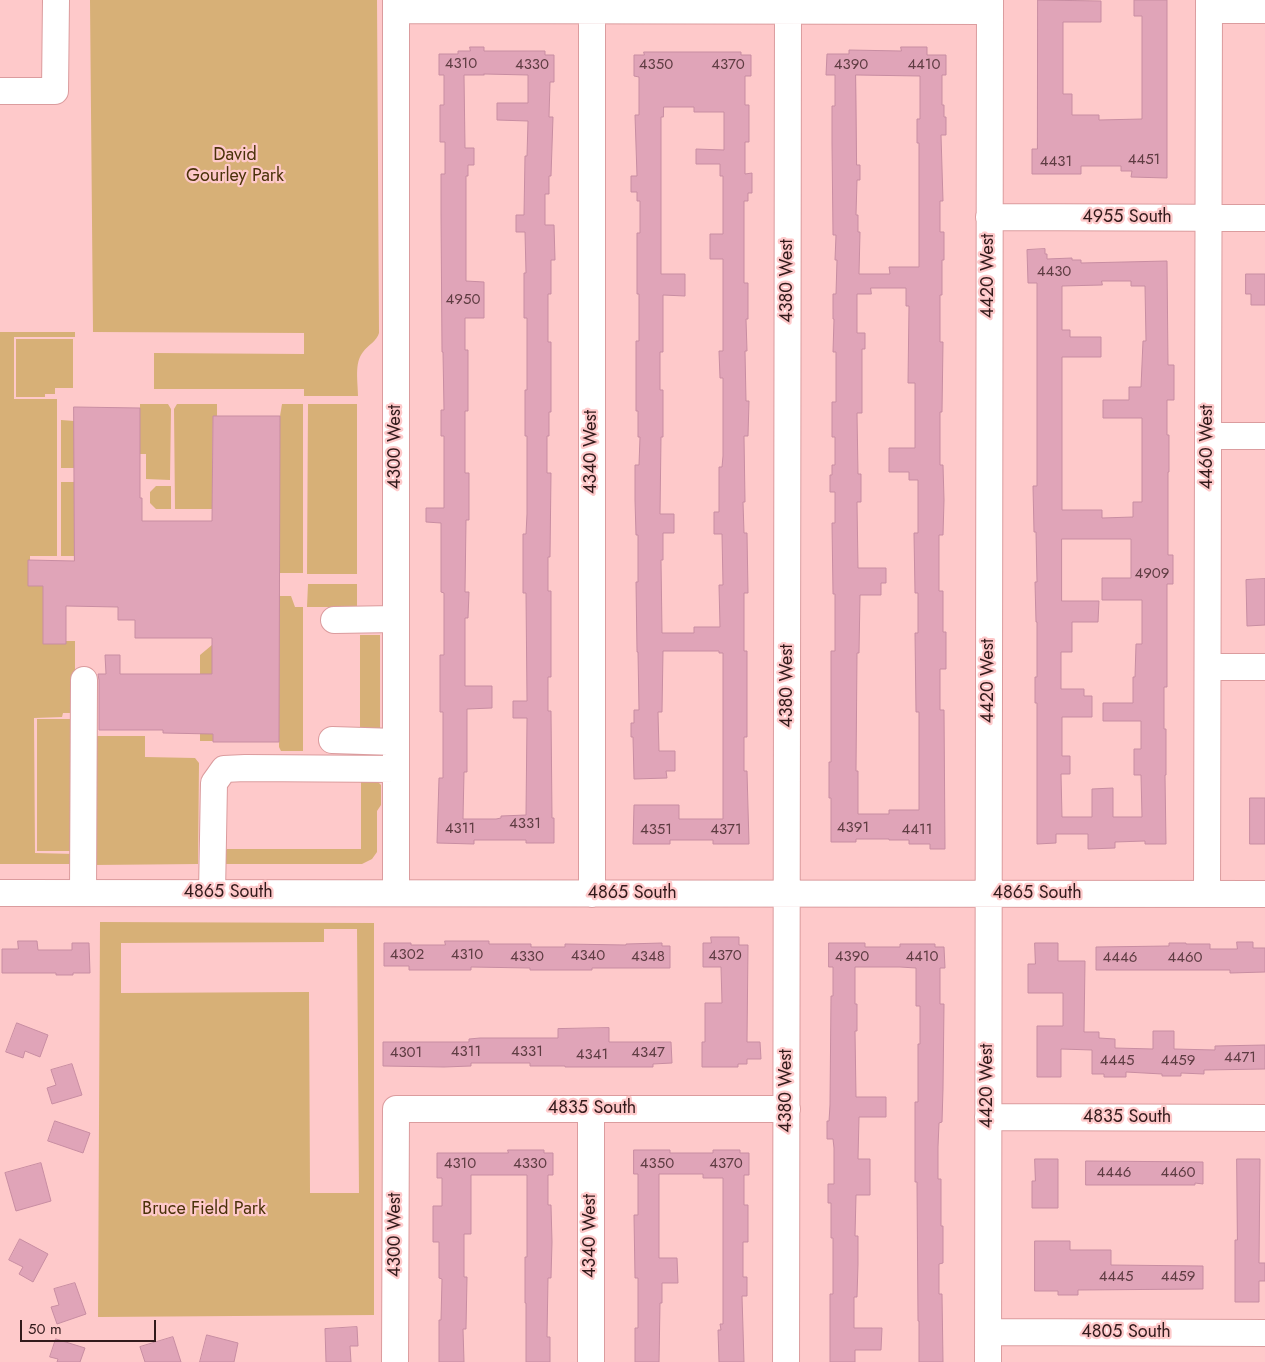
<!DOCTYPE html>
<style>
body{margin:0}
#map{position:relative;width:1265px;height:1362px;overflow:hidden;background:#fec9ca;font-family:Jost,sans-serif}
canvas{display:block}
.scale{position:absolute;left:20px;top:1320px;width:136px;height:22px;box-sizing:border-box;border:2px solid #321a1b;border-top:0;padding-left:6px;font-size:15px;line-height:18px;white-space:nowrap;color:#321a1b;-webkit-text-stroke:4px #fec9ca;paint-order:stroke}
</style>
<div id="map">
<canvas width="1265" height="1362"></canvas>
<div class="scale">50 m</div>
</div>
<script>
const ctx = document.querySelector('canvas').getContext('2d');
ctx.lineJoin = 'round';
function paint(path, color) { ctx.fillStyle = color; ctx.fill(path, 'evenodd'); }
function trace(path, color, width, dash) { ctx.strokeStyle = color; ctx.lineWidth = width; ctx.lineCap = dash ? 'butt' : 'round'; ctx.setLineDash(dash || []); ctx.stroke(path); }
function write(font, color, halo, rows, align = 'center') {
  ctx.font = font + ' Jost,sans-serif'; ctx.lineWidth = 4.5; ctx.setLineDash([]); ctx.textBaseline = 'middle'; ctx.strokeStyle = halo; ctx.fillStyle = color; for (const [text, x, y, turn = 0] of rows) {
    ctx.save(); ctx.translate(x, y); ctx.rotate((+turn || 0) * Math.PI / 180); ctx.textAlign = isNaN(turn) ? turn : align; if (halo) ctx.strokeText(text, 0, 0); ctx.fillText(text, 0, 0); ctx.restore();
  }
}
const green = new Path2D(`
 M90 0H377L379 333C377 341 368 345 363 352 354 363 358 382 358 396H304V389H154V353L304 354V333L93 332Z
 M0 332H75V337H14V399H57V556H30V560L28 561V585L43 586V644H66V641H75V713H63L62 717 34 718 35 853 75 854V864H0Z
 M16 339H73V388H55V394H45V397H16Z
 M140 404H168L171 409 170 480 146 479V454H140Z
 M177 404H217V416H213L212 509H175L174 409Z
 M282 404H303V573H280V416Z
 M308 404H357V574H307Z
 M61 420 74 421V468H61Z
 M61 482H74V556H61Z
 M156 486H171V509H156L150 503V492Z
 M308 584H357V607H307Z
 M279 596H291L295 607H303V751H281L279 747Z
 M360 635H380V732L360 730Z
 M212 645 213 741H200V655Z
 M37 719H70L73 851H37Z
 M94 736H145V757L195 758 199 763 198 864 92 865Z
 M361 782H378L381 785V805L377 811V852L372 859 362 864H224L226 850 227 849H361Z
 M100 922 374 923V1315L98 1317ZM324 929H357L359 1193H310L309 992 121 993V943L324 942Z`);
const building = new Path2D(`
 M1038 0 1101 1V22H1063V94H1072V115H1099V120L1142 119V16H1134V0H1167V178L1131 177 1132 171H1121V166H1081V174H1032V149H1037Z
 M470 47H484V51H545V55H554V82H550L549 117H553L551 176H549V194H545V225H554L555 260H551V294H548V342H551V412H549V436H547V473H551L550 557H548V591H551V677H548V711H551L552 818H554V843H526V840H474V844L437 843 439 778H443V712H440V655H444V593L441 592V523L426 522V508H444V436H441V410H444L443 352H442L441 214V174H445V142H440V105H444V75H439V54H458V51H470ZM484 74 528 75V103H497V120L528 121 527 156H525L524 215H516V232H525L526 273H524V318H527V390H525V436H527V514L526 534H523V593H526L527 701H513V718H527L526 815 501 816V818L496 819H463L464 772H467V709L492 708V686H465V618H468L469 592H465L466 520H469V473H465V411H468V350H465V318H484V282L466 281V176H468V165H474V148H465L464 75H484Z
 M901 47H927V55H946V75H942V105H944V117H946V135H941L943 201H940V232H944V260H942V295H940V342H943L942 412H940V465H943L944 500 943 535H939V591H943V632H946V669H940V710H944L945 849H930V844H909V840H889V839H856V842H831V798H829V762H831V651H835V594H833L832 523H835V492H830V475H832V465H835V437H832V402H836V352H833L834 319H833V294H836L837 260H835L836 235H833L832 143V106H835V75H826L827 54H849V50L901 51ZM856 75 920 76V119H917V143H919V267H889L890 274H859L860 232H858V215H856L857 180H860V165H857ZM871 288H906V306H909L908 383H915V448H889V472H909V480H918V533H914L915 593H918V633H915L916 712H919V810H889V814H858V771H856L857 653H859L860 595H881V583H886V568H858L857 502H861V474H858L857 413H862V349H865V333H857V294H871Z
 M644 52H741V55H751V76H745V105H749V142H745V174L752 173V193H748V201H744V283H748V319H746L747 351H745L746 401H749L748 436H744L745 502H743L744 533H747L748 593H744V651H747V737H744V771H747L749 844H713V840H670V844H633L634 805H679V819H723V653H719V651H663L662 712H658L659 751H675V771H666L667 778 634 779 633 737H631V723H634V710H639L638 652H637L636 582H638V535H636L635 500V465H639L640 437H638V411H636V341H639V294H637V233H640V201H637V192H631V176H637L635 115H639V77L634 76V55H644ZM664 107H694V112H724V150L696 149V164H720V176H723V234H710V259H723V351H719L720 378H723V456L722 467H719V512H714V534H722L723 585H719L720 627H694V633H662L661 560H663V533H674V514H660L661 437H663V390H660V352H663V295L685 296V274H661V117H663Z
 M1045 249V254H1047V259L1072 258V260H1081V263L1167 261 1168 365H1174V400H1167V435H1169V472H1168V555H1173V584H1167V687H1164V729H1166V775H1165L1166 844H1145V841L1115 842V848L1088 849V834H1056V843L1037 844V703H1035V677H1037V622H1036L1035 582H1037L1036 532H1034L1033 486H1037V283H1028L1027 250ZM1102 281H1131V286H1145L1146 341H1143L1141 387H1129V400H1103V418H1142V502H1133V517L1102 518V510H1062V357H1101V337H1070V330H1062V286L1102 285ZM1062 539H1131V578H1102V600H1142V644H1136L1135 677H1133V703H1103V721H1141V749H1134V775H1141L1142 817H1113V788L1092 789V817H1062L1061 774H1070V756H1062V717H1092V696H1084V689H1061V652H1072V622H1098L1099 601H1062Z
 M1246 274H1265V305H1251V294H1246Z
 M74 407 140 408V498H142V521H212L213 416H280L279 742H213V734L163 733V730H99V680L98 674H106L105 655H120V674H212V638H135V620H118V607L66 606V644H43V586H28V560L74 561Z
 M1265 579V625L1247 626 1246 580Z
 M1250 798H1265V844H1250Z
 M711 937H739V945H748L747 1042H760L761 1059H747V1064H738V1067H702V1042H705V1003H722L721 967H703V943H711Z
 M18 941H37L38 950H72V943H89L90 973H73V975H56V973H2V949H18Z
 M445 941H489V944H531V947H565V944L626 945V944L662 943V946H670V968H592V970H530V968L471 967V970H409V966H384V943H411V945H445Z
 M1237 942H1253V948H1265V972L1230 973V970H1096V947L1169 946V943H1186V944H1210V949H1237Z
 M829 943H865V947H900V944H935V947H944L945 968H940V1004H944L943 1089 942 1122 939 1123 938 1147V1179H941V1226H943V1263L939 1264V1294H942L943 1362H919V1321H918L917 1182H915V1102H918V1044H920V1006H916V968L900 967H855V1004H857V1031H855L856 1097H886V1117H859L858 1159H870V1195H856L855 1236H858V1264L857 1297H854V1328H882L881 1350H855V1362H830V1294H833V1238H831V1203H828V1184H834V1148L833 1139H827V1121H829L830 1105 831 996H833V967H829Z
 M1035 943H1058V961H1085L1084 1032H1099V1038L1115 1039V1048L1153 1049V1031H1174V1049L1215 1050V1046L1265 1045V1069L1204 1070V1074L1181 1073V1076H1162V1074L1126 1072V1077H1104V1074H1092V1050L1061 1049V1077H1037V1026H1063V993H1028V964H1035Z
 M17 1023 48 1035 40 1057 25 1051 23 1058 6 1052Z
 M609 1028V1042H671L672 1063 653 1064V1067H565V1066H530V1063H471V1066L444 1067 383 1066V1042H469V1039L480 1038H558V1029Z
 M72 1064 82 1095 52 1104 47 1088 56 1085 51 1070Z
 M55 1121 90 1133 83 1153 48 1141Z
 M508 1150H544V1153H553V1175H548V1205H551L552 1242 551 1278H548L547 1337H550V1362H526V1303H525V1257H527V1175H471V1234H464V1277H467L466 1329H463L464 1362H439V1320H441L442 1279 439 1278V1242H433V1206H442V1178H437V1153H508Z
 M634 1150H670V1153H713V1150H740V1153H749V1175H744V1205H748V1242H743V1277H747V1296H742L744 1362H719L718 1330H721L720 1324H723V1178H703V1174H659V1258H677L678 1283H662V1303H660L659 1362H635V1328H638V1278H635L634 1215H638V1174H634Z
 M1035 1159H1058V1208H1032V1181H1035Z
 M1237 1159H1260L1259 1263H1265V1281H1259V1302H1235V1240H1237Z
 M1086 1161 1203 1162V1184L1195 1183V1185H1086Z
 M41 1163 51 1201 16 1211 5 1173Z
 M20 1239 48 1254 33 1282 19 1274 23 1267 9 1260Z
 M1035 1241H1070V1250H1111V1265L1203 1266V1289L1078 1290V1295H1058V1291H1035Z
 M75 1283 86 1314 57 1324 51 1307 59 1305 54 1289Z
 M357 1327 358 1346H350L351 1362H326L325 1329Z
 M207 1335 238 1343 234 1362H200Z
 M173 1337 181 1362H145L140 1347Z
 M56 1339 85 1348 80 1362H57L58 1359 50 1357Z`);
const minor = new Path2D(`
 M396 0V893
 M396 10 990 11
 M592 10V894
 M1209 10H1265
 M0 91H55L56 0
 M989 217 1265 218
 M1208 436H1265
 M334 620 396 619
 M1208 667H1265
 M332 740 396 742
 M0 893 1265 894
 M83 893 84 680
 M212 893 214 783 224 769 245 768 396 769
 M1207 894 1209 0
 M988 1117 1265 1118
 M988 1332 1265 1333
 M395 1362 396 1109H787
 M591 1362V1109
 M786 1362 788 10
 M988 1362 990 0`);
const numberNames = [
 ["4310",461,64],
 ["4330",532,65],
 ["4350",656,65],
 ["4370",728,65],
 ["4390",851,65],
 ["4410",924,65],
 ["4451",1144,160],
 ["4431",1056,162],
 ["4430",1054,272],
 ["4950",463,300],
 ["4909",1152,574],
 ["4331",525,824],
 ["4391",853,828],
 ["4311",460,829],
 ["4351",656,830],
 ["4371",726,830],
 ["4411",917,830],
 ["4302",407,955],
 ["4310",467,955],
 ["4340",588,956],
 ["4370",725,956],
 ["4330",527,957],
 ["4348",648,957],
 ["4390",852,957],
 ["4410",922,957],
 ["4446",1120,958],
 ["4460",1185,958],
 ["4311",466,1052],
 ["4331",527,1052],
 ["4301",406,1053],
 ["4347",648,1053],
 ["4341",592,1055],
 ["4471",1240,1058],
 ["4445",1117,1061],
 ["4459",1178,1061],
 ["4310",460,1164],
 ["4330",530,1164],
 ["4350",657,1164],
 ["4370",726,1164],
 ["4446",1114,1173],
 ["4460",1178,1173],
 ["4445",1116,1277],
 ["4459",1178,1277]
];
const parkNames = [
 ["David",235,156],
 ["Gourley Park",235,177],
 ["Bruce Field Park",204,1210]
];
const streetNames = [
 ["4955 South",1127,218],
 ["4420 West",989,276,-90],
 ["4380 West",788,281,-90],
 ["4300 West",396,447,-90],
 ["4460 West",1208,447,-90],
 ["4340 West",592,452,-90],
 ["4420 West",989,681,-90],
 ["4380 West",788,686,-90],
 ["4865 South",228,893],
 ["4865 South",632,894],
 ["4865 South",1037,894],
 ["4420 West",988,1086,-90],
 ["4380 West",787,1091,-90],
 ["4835 South",592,1109],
 ["4835 South",1127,1118],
 ["4300 West",396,1235,-90],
 ["4340 West",591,1236,-90],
 ["4805 South",1126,1333]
];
paint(green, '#d7b077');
paint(building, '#e0a4b8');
trace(building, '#c88da2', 1);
trace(minor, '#db9c9e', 28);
trace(minor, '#fff', 26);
write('15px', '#5e3c42', null, numberNames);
write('18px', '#4a3209', '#fec9ca', parkNames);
write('18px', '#321a1b', '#fec9ca', streetNames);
</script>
